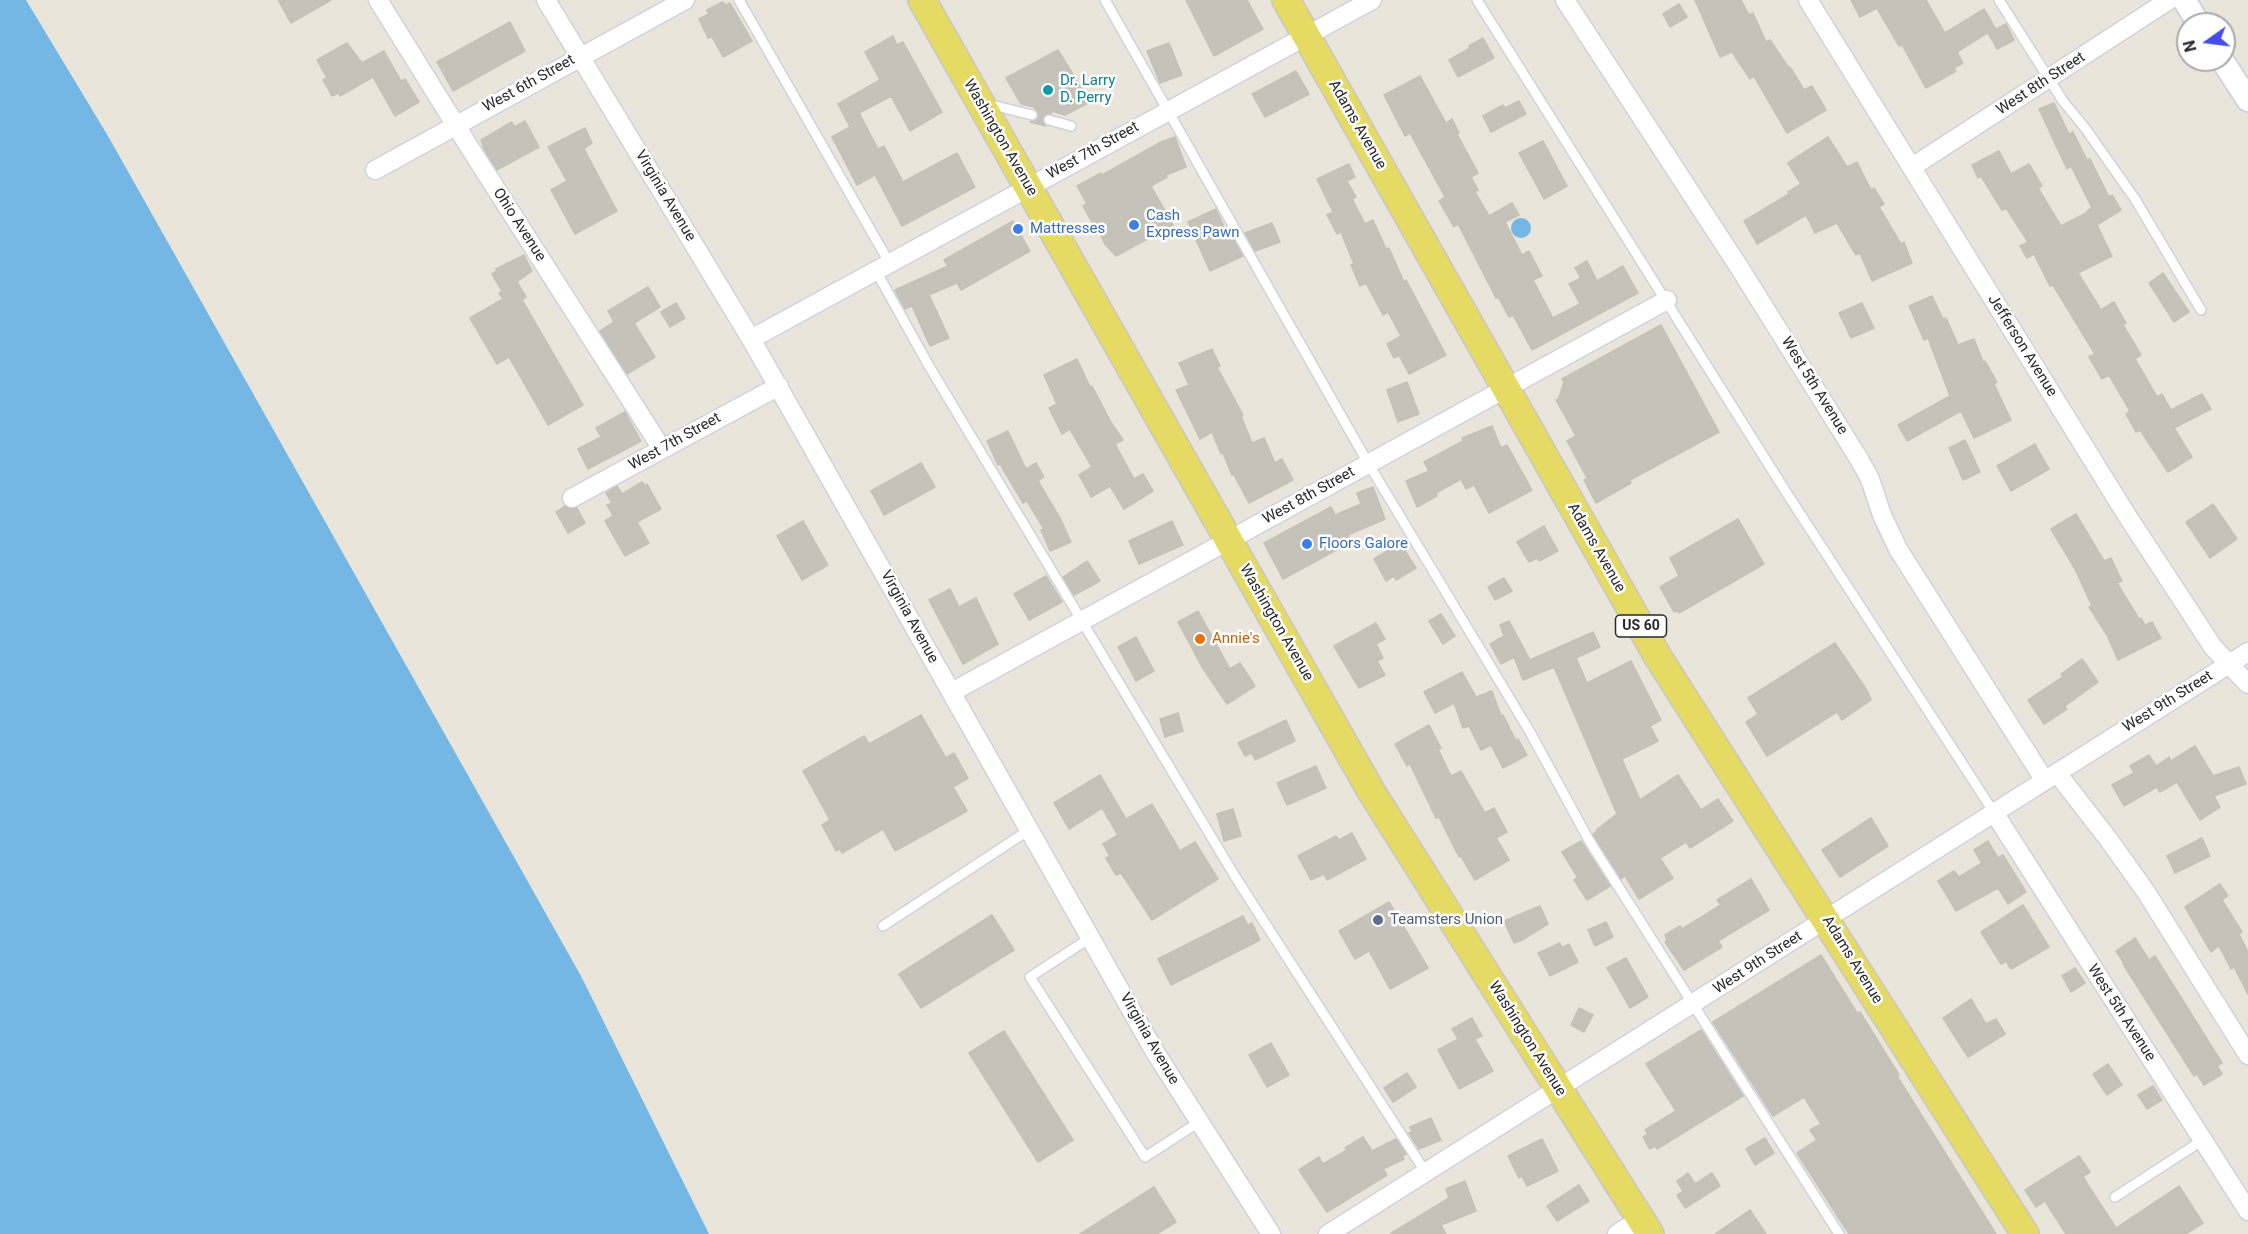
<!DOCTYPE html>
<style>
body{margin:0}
#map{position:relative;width:2248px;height:1234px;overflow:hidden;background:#eae5db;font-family:Roboto,sans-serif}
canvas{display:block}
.north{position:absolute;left:2176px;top:12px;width:60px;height:60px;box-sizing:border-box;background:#fff;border:2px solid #a9a9a9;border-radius:50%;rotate:256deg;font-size:16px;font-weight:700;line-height:24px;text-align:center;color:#282828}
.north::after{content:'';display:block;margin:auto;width:21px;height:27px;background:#454cec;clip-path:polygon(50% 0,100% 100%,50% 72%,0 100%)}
</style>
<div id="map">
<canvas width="2248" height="1234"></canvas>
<div class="north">N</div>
</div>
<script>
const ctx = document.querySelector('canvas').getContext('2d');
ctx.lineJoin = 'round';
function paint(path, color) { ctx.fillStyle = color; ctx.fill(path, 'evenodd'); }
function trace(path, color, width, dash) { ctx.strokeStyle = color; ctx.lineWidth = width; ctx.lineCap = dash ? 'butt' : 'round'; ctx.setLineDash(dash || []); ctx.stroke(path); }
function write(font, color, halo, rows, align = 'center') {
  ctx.font = font + ' Roboto,sans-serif'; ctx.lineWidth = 5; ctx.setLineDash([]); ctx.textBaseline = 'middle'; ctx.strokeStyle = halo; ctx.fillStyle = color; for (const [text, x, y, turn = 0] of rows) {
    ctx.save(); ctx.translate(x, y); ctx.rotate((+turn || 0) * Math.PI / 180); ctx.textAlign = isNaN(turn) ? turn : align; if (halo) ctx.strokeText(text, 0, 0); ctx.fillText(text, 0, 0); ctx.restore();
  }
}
const water = new Path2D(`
 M0 0H26L108 136 581 976 709 1234H0Z
 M1511 228a10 10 0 1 1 20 0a10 10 0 1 1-20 0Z`);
const building = new Path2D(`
 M278 0H331L291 23Z
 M1186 0H1247L1263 29 1214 56Z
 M1695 0H1741L1749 15 1753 13 1766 42 1770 40 1789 68 1790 67 1804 90 1812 86 1826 110 1787 133 1754 76 1750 79 1732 52 1720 57Z
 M1851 0H1926L1945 33 1984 9 1995 28 1957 52 1963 63 1954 68 1956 71 1926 88 1902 45 1899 46 1877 8 1860 17Z
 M723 2 725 5 730 3 752 41 723 57 712 37 708 38 699 19 709 14 707 10Z
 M1679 4 1687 17 1670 27 1663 14Z
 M510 22 525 51 453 91 437 62Z
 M2006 24 2014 40 1997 49 1988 33Z
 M893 36 897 45 903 42 942 112 910 131 891 96 859 113 878 149 884 146 903 182 957 153 975 187 902 226 875 175 857 185 832 137 850 127 838 104 880 80 865 52Z
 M1483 38 1494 58 1458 77 1449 60 1470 48 1469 46Z
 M347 43 362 63 384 51 401 81 405 79 419 102 395 116 373 77 340 96 339 93 332 96 323 80 327 78 317 60Z
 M1169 43 1182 75 1160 83 1147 51Z
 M1058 50 1090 102 1065 115 1052 111 1051 114H1047L1042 119 1046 126 1030 122 1037 119 1038 113 1034 107 1021 104 1006 78Z
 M1296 71 1309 94 1265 117 1252 94Z
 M1420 76 1446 123 1452 119 1459 133 1457 134 1478 173 1471 177 1478 190 1475 192 1489 216 1512 203 1519 215 1505 222 1522 255 1529 251 1542 276 1533 280 1553 318 1580 304 1569 284 1581 278 1575 268 1587 261 1597 281 1623 266 1638 293 1532 350 1513 315 1509 317 1498 297 1496 298 1458 224 1454 227 1439 201 1445 197 1410 133 1405 136 1384 95Z
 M1519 101 1526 114 1491 132 1483 116 1503 105 1505 108Z
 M2054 103 2069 134 2073 132 2087 160 2090 159 2109 197 2112 195 2121 210 2097 225 2112 256 2078 273 2101 310 2114 302 2126 323 2123 325 2141 355 2135 359 2157 397 2162 394 2171 410 2202 394 2211 409 2174 428 2192 457 2168 472 2140 430 2136 432 2126 414 2130 411 2109 375 2102 379 2089 357 2095 354 2053 285 2050 286 2034 254 2027 258 2020 246 2028 242 2006 208 2002 210 1981 176 1978 178 1972 165 1999 151 2011 174 2029 164 2042 186 2038 188 2061 226 2088 212 2087 211 2092 208 2071 166 2067 169 2039 109Z
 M525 121 539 147 497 170 484 149 481 140 512 122 514 127Z
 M585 128 592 143 584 149 617 211 575 234 551 190 567 181 548 147Z
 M1175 137 1186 167 1166 175 1167 177 1151 186 1173 225 1116 256 1105 244 1094 223 1093 224 1083 206 1087 204 1077 186 1101 173 1102 175 1161 142Z
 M1828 137 1847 167 1857 162 1871 190 1874 188 1884 204 1879 207 1901 244 1904 242 1912 263 1872 281 1860 253 1856 255 1837 223 1815 233 1806 215 1757 244 1744 221 1789 194 1788 192 1801 184 1788 163Z
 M1543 141 1567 186 1544 199 1519 153Z
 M1349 164 1355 177 1347 181 1356 197 1352 199 1365 224 1373 220 1386 249 1389 248 1404 282 1406 280 1446 355 1409 374 1399 355 1394 358 1387 344 1401 336 1388 312 1383 315 1366 283 1360 286 1351 265 1354 264 1341 232 1337 234 1327 215 1333 212 1317 179Z
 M1216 209 1230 240 1233 238 1243 256 1210 271 1188 222Z
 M1013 221 1030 251 961 290 957 283 929 295 949 338 930 346 912 306 905 309 895 290 948 266 944 260Z
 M1272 223 1280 242 1255 251 1245 233Z
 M524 255 532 271 517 282 526 297 522 300 583 405 548 425 509 357 497 364 470 318 503 299 499 293 502 291 492 274 497 271 496 269Z
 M2163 273 2189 312 2174 322 2149 283Z
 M648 287 660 307 634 323 655 357 627 374 600 331 614 322 608 311Z
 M1932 296 1943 319 1946 318 1958 345 1974 339 1983 362 1985 361 1997 382 1994 384 2011 420 1974 438 1961 411 1907 441 1898 425 1950 396 1928 338 1924 340 1909 306Z
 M676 303 685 318 670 327 661 312Z
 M1862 303 1874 328 1851 338 1839 313Z
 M1661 325 1719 432 1630 480 1631 483 1596 503 1584 480 1587 478 1567 441 1576 436 1556 400 1559 398 1564 382 1562 379Z
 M1212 349 1220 366 1217 367 1243 415 1241 416 1252 443 1264 438 1275 463 1282 459 1293 480 1249 503 1234 475H1232L1223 453 1221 454 1212 432 1200 439 1176 390 1189 385 1179 363Z
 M1077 359 1090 387 1092 386 1112 424 1123 440 1115 444 1134 479 1143 474 1153 491 1124 509 1110 486 1091 497 1079 475 1092 467 1070 429 1062 434 1049 408 1057 404 1044 375Z
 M1407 382 1419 414 1398 422 1387 390Z
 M625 412 641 441 588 469 578 449 601 437 596 428Z
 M1492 426 1501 448 1507 445 1532 490 1489 513 1474 485 1466 489 1461 479 1436 493 1437 496 1417 507 1406 481 1429 471 1424 462 1463 441 1462 438Z
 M1008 431 1026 469 1036 463 1044 477 1038 481 1061 520 1071 542 1050 551 1041 530 1044 529 1027 501 1023 503 1000 464 998 465 987 441Z
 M1965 440 1980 472 1963 480 1949 448Z
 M2035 444 2049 469 2011 491 1997 466Z
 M921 463 935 487 884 515 871 491Z
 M642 482 645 486 647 484 661 509 637 522 649 543 625 556 605 521 613 516 607 505 612 503 606 493 617 486 622 494Z
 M1373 487 1385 519 1348 535 1351 542 1283 579 1264 543 1331 507 1335 515 1361 504 1357 493Z
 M2213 504 2237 539 2210 558 2186 522Z
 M565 506 571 509 577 508 585 523 568 533 556 512Z
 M2076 514 2104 561 2111 558 2122 581 2117 583 2139 619 2141 618 2145 625 2152 622 2161 638 2118 660 2107 635 2089 607 2092 606 2075 569 2051 529Z
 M1738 519 1764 564 1679 613 1678 611 1674 612 1660 587 1679 576 1670 558Z
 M803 521 828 565 802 580 777 536Z
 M1172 521 1183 545 1139 564 1129 541Z
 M1544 526 1558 551 1539 561 1537 558 1529 562 1517 542Z
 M1400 543 1416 568 1396 580 1394 576 1386 581 1374 559Z
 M1087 561 1100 581 1074 595 1063 577Z
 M1046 576 1062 602 1029 620 1014 594Z
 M1504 578 1512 591 1495 600 1488 587Z
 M950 589 959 607 976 598 998 644 963 664 929 600Z
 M1198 611 1230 669 1240 663 1255 686 1227 704 1202 667 1178 622Z
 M1441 614 1455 636 1443 644 1429 621Z
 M1509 621 1530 660 1593 632 1600 647 1576 658 1587 683 1631 661 1661 720 1650 726 1658 741 1622 759 1640 800 1678 775 1701 810 1718 799 1733 821 1690 848 1686 842 1660 858 1673 878 1639 899 1625 876 1621 879 1593 834 1597 832 1596 830 1617 814 1554 667 1523 680 1514 657 1501 664 1490 644 1504 636 1500 625Z
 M1376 623 1385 639 1376 644 1383 658 1377 661 1385 675 1359 688 1334 646Z
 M1136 637 1154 671 1136 681 1118 647Z
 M1835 643 1868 692 1871 700 1842 720 1837 712 1767 756 1746 722 1758 714 1748 698Z
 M2082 659 2098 682 2065 706 2067 709 2044 724 2028 700 2063 677 2061 674Z
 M1462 672 1476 697 1492 691 1501 716 1503 715 1516 741 1518 739 1527 755 1503 768 1491 745 1481 750 1469 726 1463 728 1454 703 1435 713 1424 692Z
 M1178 713 1183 731 1165 737 1160 719Z
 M921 715 946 758 954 753 968 778 953 787 967 811 895 851 883 829 842 853 840 849 836 851 822 825 830 820 803 771 864 736 869 744Z
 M1286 720 1295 741 1255 760 1252 753 1245 756 1238 743Z
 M1429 725 1441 748 1438 749 1451 776 1461 771 1485 813 1494 808 1507 832 1496 838 1509 860 1475 880 1461 856 1459 857 1439 817 1436 818 1410 764 1407 766 1395 744Z
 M2195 746 2213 776 2239 767 2246 784 2214 796 2220 807 2200 820 2177 782 2160 792 2157 787 2124 806 2112 785 2134 773 2130 766 2149 755 2156 766 2169 757 2171 761Z
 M1316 766 1326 788 1287 805 1277 783Z
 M1100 775 1126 819 1152 804 1180 851 1195 842 1218 879 1152 920 1121 873 1116 875 1106 858 1110 856 1103 844 1118 835 1102 808 1069 829 1054 803Z
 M1233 809 1241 836 1224 841 1217 814Z
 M1871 818 1888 846 1840 877 1822 850Z
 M1352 833 1366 859 1327 880 1324 874 1311 880 1298 856 1336 836 1339 840Z
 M2202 838 2210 856 2175 873 2167 856Z
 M1581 841 1610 886 1587 900 1574 880 1578 878 1562 852Z
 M1988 841 1998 858 2003 855 2026 892 2008 904 1998 888 1956 911 1938 881 1954 871 1959 877 1982 863 1974 850Z
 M1751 879 1769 910 1718 941 1722 947 1684 970 1665 942 1667 940 1665 935 1680 926 1682 929 1721 905 1717 900Z
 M2220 884 2228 896 2222 900 2242 932 2239 934 2248 952V994L2234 967 2231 969 2219 946 2211 952 2185 907Z
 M1389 902 1428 968 1390 989 1369 951 1355 959 1339 931Z
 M2023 905 2049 947 2011 969 2006 961 2001 964 1981 932Z
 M1540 906 1548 924 1522 940 1514 943 1504 921Z
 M992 915 1014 950 921 1008 899 974Z
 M1243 916 1248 925 1252 923 1260 940 1171 985 1158 959Z
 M1606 922 1613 937 1595 946 1588 930Z
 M2135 938 2149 960 2155 956 2222 1063 2217 1066 2222 1074 2204 1085 2197 1074 2194 1076 2123 964 2124 963 2116 951Z
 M1560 943 1562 948 1569 944 1578 962 1550 976 1538 953Z
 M1821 955 1857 1013 1860 1012 1899 1075 1897 1076 1996 1234H1849L1797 1153 1817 1140 1810 1130 1821 1124 1804 1097 1773 1116 1713 1022Z
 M1626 958 1648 997 1630 1008 1607 968Z
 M2075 968 2085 983 2071 992 2062 976Z
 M1971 999 1986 1024 1996 1019 2005 1034 1968 1057 1943 1018Z
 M1579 1008 1593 1015 1584 1032 1571 1025Z
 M1472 1018 1482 1036 1475 1039 1493 1071 1459 1089 1438 1050 1458 1039 1452 1029Z
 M1701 1030 1743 1096 1657 1149 1655 1146 1650 1149 1643 1137 1648 1134 1645 1130 1676 1111 1646 1064Z
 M1004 1031 1073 1140 1038 1162 969 1053Z
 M1271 1043 1289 1075 1267 1087 1249 1055Z
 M2108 1064 2122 1085 2107 1095 2093 1074Z
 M1407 1073 1416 1087 1393 1102 1384 1088Z
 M2153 1086 2162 1100 2147 1109 2138 1095Z
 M1431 1118 1441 1140 1419 1149 1409 1133 1412 1132 1410 1127Z
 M1363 1137 1372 1151 1396 1139 1406 1154 1402 1156 1404 1159 1383 1169 1387 1175 1327 1212 1299 1170 1319 1157 1323 1164 1347 1150 1345 1148Z
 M1765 1138 1774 1153 1755 1165 1746 1149Z
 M1542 1139 1558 1171 1527 1186 1522 1176 1519 1178 1508 1156Z
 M2079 1156 2090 1172 2083 1177 2116 1228 2179 1186 2203 1223 2186 1234H2066L2045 1201 2036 1207 2025 1190Z
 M1688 1173 1695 1184 1712 1173 1720 1186 1685 1208 1677 1195 1683 1191 1677 1181Z
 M1465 1181 1476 1211 1441 1225 1446 1234H1390L1449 1198 1446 1189Z
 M1579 1185 1589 1201 1557 1221 1547 1206Z
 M1154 1187 1176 1222 1157 1234H1080Z
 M1750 1210 1766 1234H1715Z`);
const service = new Path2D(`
 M739 0 890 264
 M1105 0 1368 463 1530 732 1590 842 1839 1234
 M1477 0 1786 492 1995 814
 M1999 0 2063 101 2085 128 2135 199 2201 310
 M988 104 1032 115
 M1049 120 1071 126
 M876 271 929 366 1236 878 1426 1173
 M883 926 1029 830
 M1090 938 1030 977 1145 1157 1199 1122
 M2115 1197 2203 1140`);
const minor = new Path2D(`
 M378 0 468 145 662 449
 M546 0 751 339 1155 1052 1271 1234
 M1565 0 1739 267 1859 459 1870 479 1882 515 1898 549 2045 781
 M1808 0 2126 514 2213 647 2248 684
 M1912 167 2169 0
 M375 170 685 0
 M751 339 1372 0
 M572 498 779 386
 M952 692 1667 300
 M2057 773 2109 840 2146 892 2248 1055
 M1995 814 2248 1211
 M1328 1234 2248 652
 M1617 1234 1641 1219`);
const tertiary = new Path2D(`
 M2184 0 2199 24
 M2222 60 2248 100`);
const primary = new Path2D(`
 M922 0 1371 791 1650 1234
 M1286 0 1658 657 2025 1234`);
const markers = [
 [1048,90,6,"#0f9aa8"],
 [1134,225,6,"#3f7fe0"],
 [1018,229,6,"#3f7fe0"],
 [1307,544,6,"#3f7fe0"],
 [1200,639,6,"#e8710a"],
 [1378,920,6,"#5c6f8a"]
];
const shields = [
 [1641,626,51]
];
const shieldNames = [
 ["US 60",1641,626]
];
const cultureNames = [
 ["Dr. Larry",1060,81],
 ["D. Perry",1060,98]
];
const streetNames = [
 ["West 6th Street",529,84,-29],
 ["West 8th Street",2041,84,-33],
 ["Adams Avenue",1357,125,60],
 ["Washington Avenue",1000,138,60],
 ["West 7th Street",1093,151,-29],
 ["Virginia Avenue",665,196,59],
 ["Ohio Avenue",519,225,57],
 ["Jefferson Avenue",2022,346,58],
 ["West 5th Avenue",1814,386,58],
 ["West 7th Street",675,442,-29],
 ["West 8th Street",1309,496,-29],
 ["Adams Avenue",1596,548,60],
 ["Virginia Avenue",909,617,61],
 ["Washington Avenue",1276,623,60],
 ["West 9th Street",2168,702,-32],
 ["Adams Avenue",1852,960,58],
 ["West 9th Street",1758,963,-33],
 ["West 5th Avenue",2121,1013,57],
 ["Virginia Avenue",1149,1039,60],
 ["Washington Avenue",1527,1039,58]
];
const shopNames = [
 ["Cash",1146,216],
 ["Express Pawn",1146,233],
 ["Mattresses",1030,229],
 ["Floors Galore",1319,544]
];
const foodNames = [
 ["Annie's",1212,639]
];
const serviceNames = [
 ["Teamsters Union",1390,920]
];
paint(water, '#74b7e5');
paint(building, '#c5c2ba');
trace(building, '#c4c1b5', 1.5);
trace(service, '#d0d1e0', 12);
trace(minor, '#d0d1e0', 21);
trace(tertiary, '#d0d1e0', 26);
trace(primary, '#c7c7c7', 30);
trace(service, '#fff', 9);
trace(minor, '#fff', 18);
trace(tertiary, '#fff', 22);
trace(primary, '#e5da64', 27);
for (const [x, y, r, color] of markers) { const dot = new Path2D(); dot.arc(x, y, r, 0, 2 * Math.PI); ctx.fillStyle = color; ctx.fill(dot); trace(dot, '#fff', 2); }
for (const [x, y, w] of shields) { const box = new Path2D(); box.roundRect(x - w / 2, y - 11, w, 22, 4.5); ctx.fillStyle = '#fff'; ctx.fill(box); trace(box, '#282828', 1.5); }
write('bold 14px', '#282828', null, shieldNames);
write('15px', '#0d838f', '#fff', cultureNames, 'left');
write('15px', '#282828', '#fff', streetNames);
write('15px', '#366cbe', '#fff', shopNames, 'left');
write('15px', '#c56008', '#fff', foodNames, 'left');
write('15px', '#4e5e75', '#fff', serviceNames, 'left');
</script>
